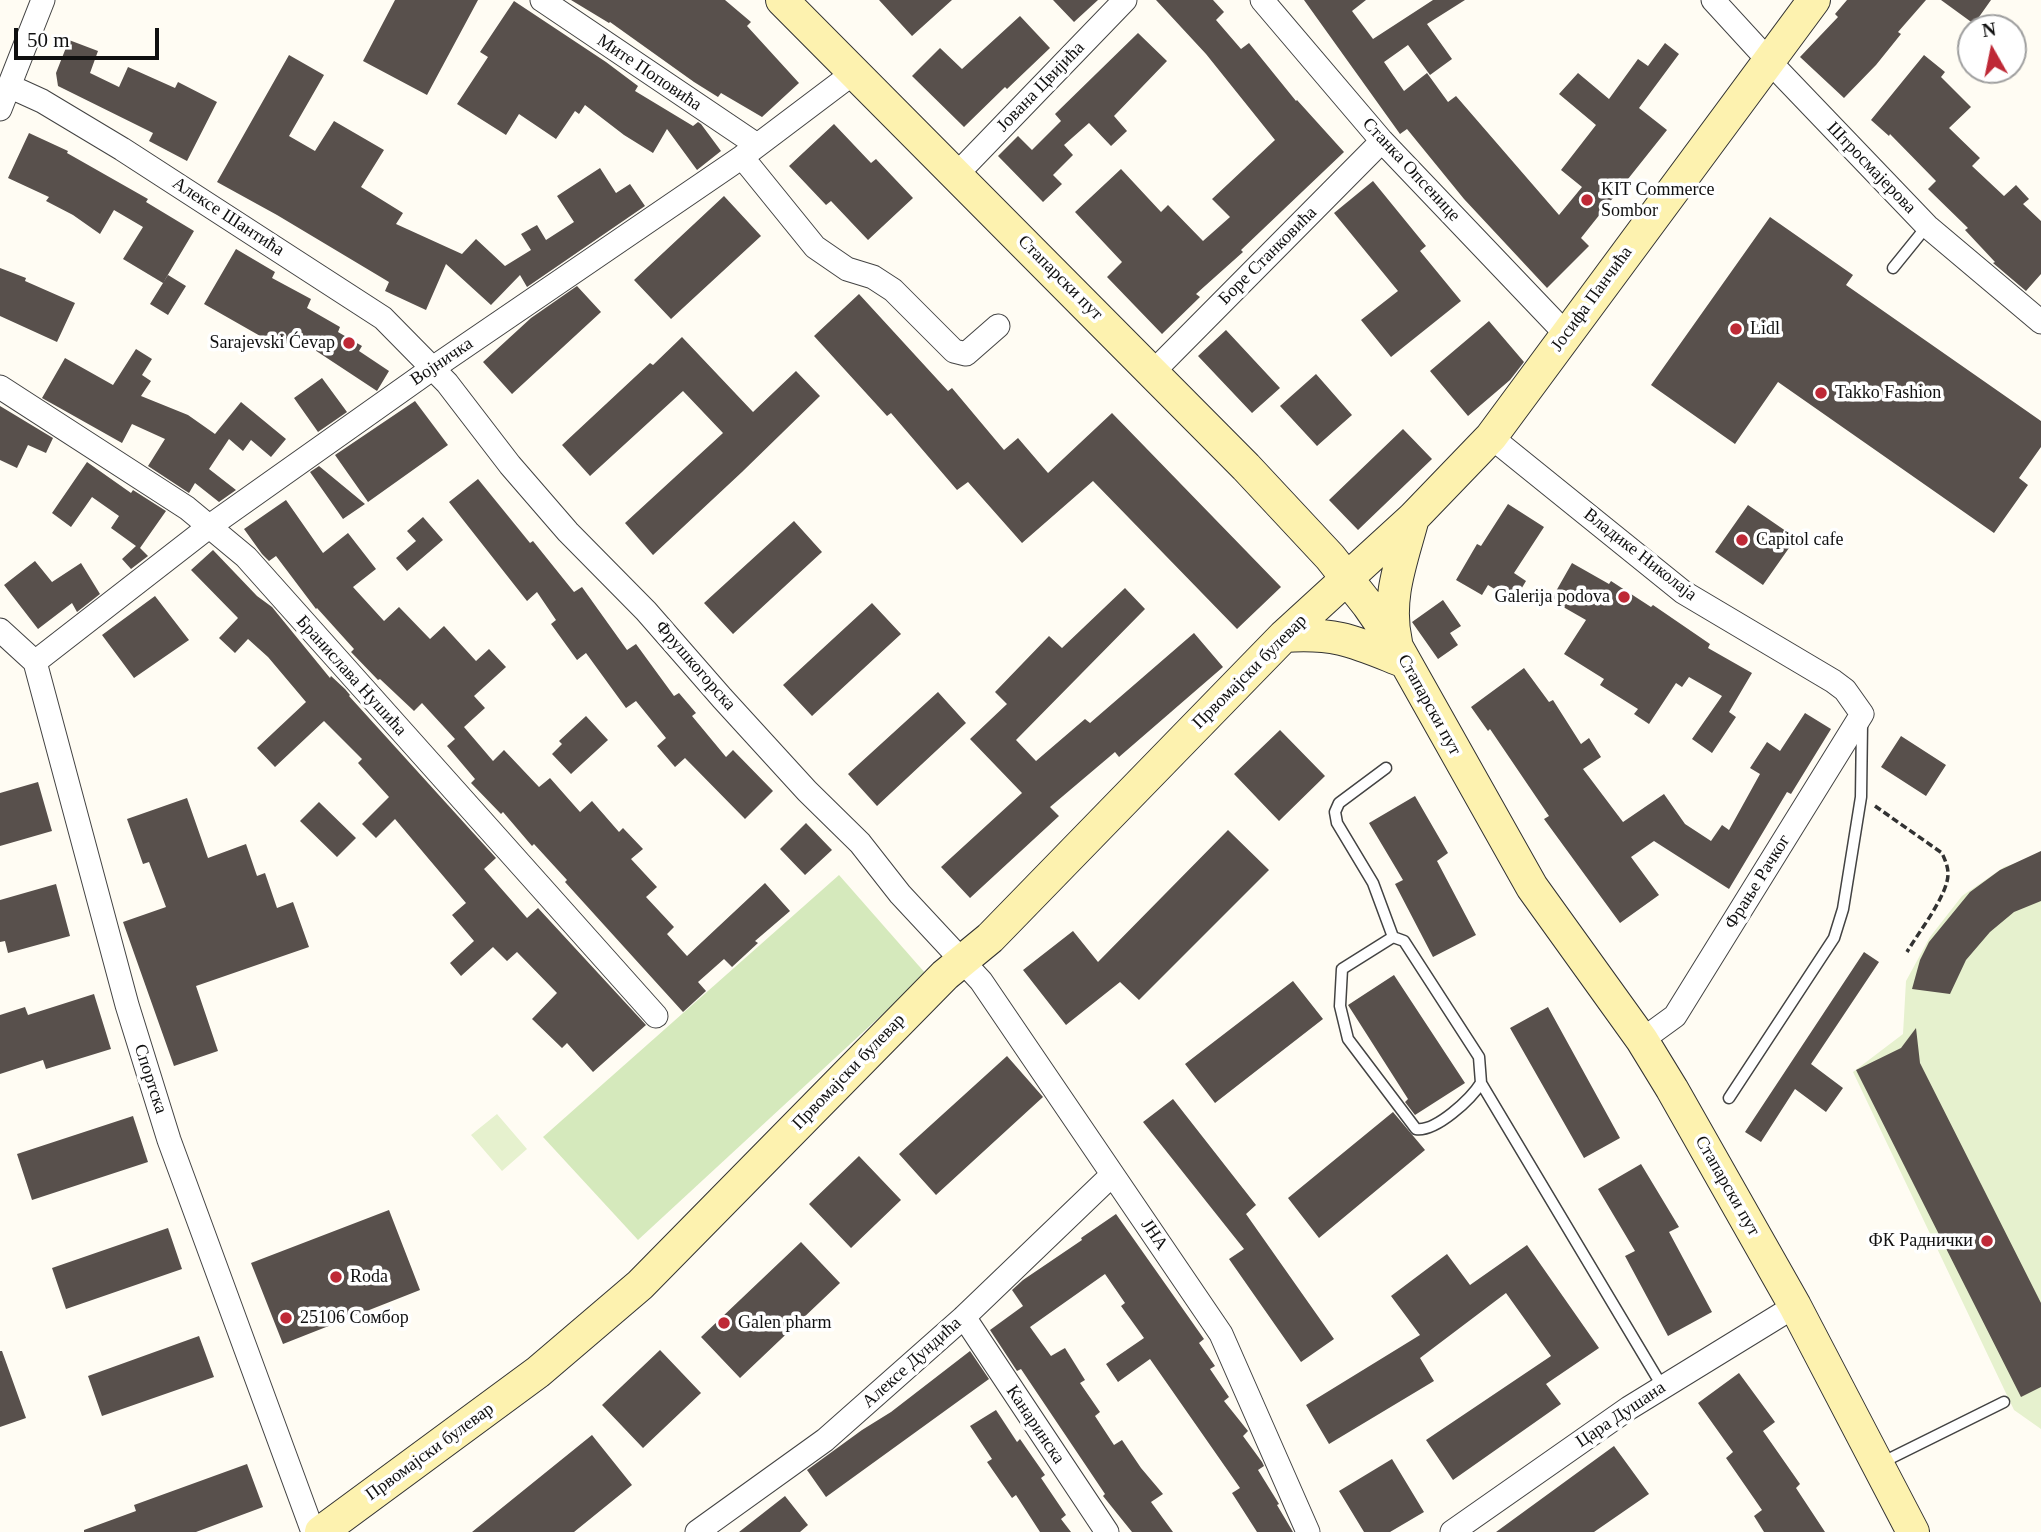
<!DOCTYPE html>
<meta charset="utf-8">
<style>
body{margin:0}
#map{position:relative;width:2041px;height:1532px;overflow:hidden;background:#fffcf3;font-family:Georgia,serif}
canvas{display:block}
.north{position:absolute;left:1957px;top:14px;width:70px;height:70px;box-sizing:border-box;background:#fff;border:2px solid #9f9f9f;border-radius:50%;rotate:351deg;font-size:19px;font-weight:700;line-height:28px;text-align:center;color:#101010}
.north::after{content:'';display:block;margin:auto;width:24px;height:32px;background:#be2936;clip-path:polygon(50% 0,100% 100%,50% 72%,0 100%)}
.scale{position:absolute;left:14px;top:28px;width:145px;height:32px;box-sizing:border-box;border:4px solid #101010;border-top:0;padding-left:9px;font-size:21px;line-height:24px;white-space:nowrap;color:#101010;-webkit-text-stroke:5px #fff;paint-order:stroke}
</style>
<div id="map">
<canvas width="2041" height="1532"></canvas>
<div class="north">N</div>
<div class="scale">50 m</div>
</div>
<script>
const ctx = document.querySelector('canvas').getContext('2d');
ctx.lineJoin = 'round';
function paint(path, color) { ctx.fillStyle = color; ctx.fill(path, 'evenodd'); }
function trace(path, color, width, dash) { ctx.strokeStyle = color; ctx.lineWidth = width; ctx.lineCap = dash ? 'butt' : 'round'; ctx.setLineDash(dash || []); ctx.stroke(path); }
function write(font, color, halo, rows, align = 'center') {
  ctx.font = font + ' Georgia,serif'; ctx.lineWidth = 7; ctx.setLineDash([]); ctx.textBaseline = 'middle'; ctx.strokeStyle = halo; ctx.fillStyle = color; for (const [text, x, y, turn = 0] of rows) {
    ctx.save(); ctx.translate(x, y); ctx.rotate((+turn || 0) * Math.PI / 180); ctx.textAlign = isNaN(turn) ? turn : align; if (halo) ctx.strokeText(text, 0, 0); ctx.fillText(text, 0, 0); ctx.restore();
  }
}
const green = new Path2D(`
 M839 875 926 974 638 1240 543 1137Z`);
const pitch = new Path2D(`
 M2041 855V1429L2014 1410 1853 1072 1903 1034 1906 981 1930 937 1962 896 2004 867Z
 M497 1114 527 1149 502 1171 471 1135Z`);
const building = new Path2D(`
 M395 0H478L427 95 363 61Z
 M571 0H725L751 22 747 26 799 83 762 117 721 93 718 97 694 82 610 22 609 23Z
 M879 0H952L912 36Z
 M1053 0H1098L1074 22Z
 M1156 0H1213L1224 12 1216 20 1241 49 1249 43 1296 101 1297 100 1344 152 1241 250 1243 252 1196 294 1200 297 1162 334 1107 277 1122 262 1075 212 1121 169 1161 212 1168 205 1203 241 1230 217 1212 199 1275 140 1206 54Z
 M1304 0H1366L1352 11 1373 39 1433 0H1465L1427 24 1452 59 1430 75 1408 45 1384 62 1404 91 1427 73 1448 102 1456 96 1559 215 1582 187 1561 170 1596 125 1559 94 1578 73 1609 99 1638 59 1648 66 1665 43 1679 54 1639 108 1667 130 1581 238 1589 246 1547 288 1464 199 1407 129 1400 134Z
 M1847 0H1926L1898 32 1901 34 1876 65 1844 98 1800 57 1838 17 1835 14Z
 M1941 0H1991L1974 24Z
 M514 1 606 62 638 86 635 91 693 126 698 122 701 124 721 151 697 170 667 129 653 153 624 135 585 105 579 114 575 111 556 139 519 114 506 135 457 104 488 57 480 52Z
 M1020 16 1050 48 1007 89 1005 87 964 127 912 76 940 48 962 69Z
 M1138 33 1167 61 1114 116 1127 131 1111 146 1089 123 1064 145 1073 155 1053 175 1062 184 1043 202 998 156 1018 136 1032 150 1061 121 1055 114Z
 M69 40 98 51 90 73 119 87 128 67 175 88 178 82 217 102 187 161 149 141 153 133 58 86 56 73Z
 M289 55 324 75 289 136 315 151 334 121 384 150 361 187 403 213 396 224 462 254 476 239 505 266 531 250 521 234 537 225 546 240 574 222 557 196 600 168 616 193 630 184 645 206 527 287 520 275 491 305 446 264 426 310 385 291 389 282 277 215 217 182Z
 M1924 55 1945 72 1941 77 1971 107 1949 128 1980 158 1972 166 2004 196 2016 185 2029 199 2023 204 2041 221V274L2026 291 1993 263 1995 262 1965 230 1968 228 1928 189 1936 181 1890 134 1889 136 1871 120Z
 M834 124 871 163 876 159 913 198 868 240 831 201 826 205 789 166Z
 M29 133 68 151 67 153 148 199 146 202 194 231 163 283 123 259 143 227 114 210 100 234 73 215 46 201 49 197 8 178Z
 M1373 181 1426 246 1420 251 1461 301 1391 357 1361 320 1398 291 1334 213Z
 M724 196 761 236 671 319 634 280Z
 M1770 217 1853 275 1846 285 2041 421V447L2019 478 2028 485 1994 533 1778 382 1735 444 1651 385Z
 M236 249 275 272 272 278 311 299 307 308 340 327 338 332 362 346 359 351 389 371 377 391 289 333 291 335 283 349 204 304Z
 M0 268 26 278 25 281 75 303 57 342 0 316Z
 M168 275 186 286 168 315 150 304Z
 M577 286 601 312 512 394 483 362 531 318Z
 M859 294 948 391 952 388 1004 450 1018 438 1048 473 1112 413 1281 587 1237 629 1093 481 1022 543 968 482 957 490 891 413 887 416 814 336Z
 M1489 321 1524 362 1510 380 1468 416 1430 371Z
 M1226 330 1280 388 1252 413 1198 356Z
 M682 337 753 412 796 371 820 396 742 472 653 555 625 523 723 433 683 391 590 476 562 445 650 363 653 365Z
 M136 349 152 359 142 375 151 381 141 396 188 415 215 434 241 402 286 439 271 457 251 440 243 451 229 439 209 469 236 490 219 502 195 483 189 493 148 466 165 439 132 424 122 443 42 398 65 358 113 385Z
 M1316 374 1352 415 1317 446 1280 406Z
 M322 378 347 412 318 432 294 398Z
 M415 401 448 445 368 502 335 455Z
 M0 406 53 438 46 453 28 445 17 468 0 460Z
 M1403 429 1432 459 1358 530 1329 500Z
 M87 462 131 493 133 490 166 511 140 548 148 556 131 569 122 559 136 546 111 528 119 516 92 497 71 527 52 513Z
 M319 466 365 504 343 519 310 472Z
 M478 479 530 543 533 541 574 592 582 587 627 650 636 644 674 696 679 693 696 713 692 716 726 757 733 750 773 791 745 819 685 758 675 767 657 746 666 738 636 701 626 708 586 653 577 660 551 624 556 620 537 592 527 601 449 502Z
 M286 500 323 553 348 533 376 569 353 587 384 621 399 607 430 639 444 626 476 661 489 649 506 667 474 696 485 708 464 727 493 761 504 750 539 787 550 778 580 812 592 801 619 832 623 828 643 849 631 859 657 887 646 897 674 927 667 934 687 956 765 883 790 911 755 941 758 943 732 967 724 959 698 982 706 991 683 1012 565 882 567 880 534 844 532 846 503 812 501 814 471 783 475 779 447 746 455 739 422 703 414 711 380 679 378 680 351 652 354 649 317 608 316 609 276 556 269 561 262 554 244 529Z
 M1508 504 1544 527 1514 573 1526 581 1514 601 1488 585 1482 595 1456 580 1477 544 1481 546Z
 M1748 505 1796 538 1763 585 1715 552Z
 M423 517 443 540 407 571 396 558 416 541 407 531Z
 M794 521 822 552 733 634 704 603Z
 M213 550 257 596 272 607 330 678 331 676 345 689 350 695 349 696 496 858 484 869 527 918 538 908 646 1025 593 1072 567 1043 562 1048 532 1019 557 993 517 952 507 961 493 947 461 976 450 963 474 941 452 915 466 903 395 819 376 838 362 824 389 797 358 763 362 759 324 721 275 767 257 748 306 702 268 657 248 639 235 653 219 638 238 618 191 570Z
 M35 561 52 582 81 563 100 594 77 612 72 603 38 629 4 585Z
 M1572 563 1609 584 1611 581 1651 607 1653 605 1710 644 1708 648 1752 673 1729 712 1736 717 1712 753 1692 739 1722 696 1689 677 1682 687 1676 683 1649 724 1634 714 1638 709 1600 685 1604 679 1564 654 1586 620 1551 600Z
 M1125 588 1145 609 1016 740 1036 761 1085 719 1090 723 1194 633 1223 667 1119 757 1115 752 1050 807 1059 816 970 898 941 867 1022 793 970 739 1007 704 995 692 1049 636 1062 648Z
 M155 596 189 640 134 678 102 635Z
 M1443 600 1461 626 1450 633 1458 645 1438 659 1412 622Z
 M872 603 901 634 812 716 783 685Z
 M1524 668 1549 702 1553 700 1581 744 1589 738 1601 757 1583 769 1623 822 1664 794 1685 824 1711 841 1722 825 1729 830 1760 774 1750 768 1767 742 1780 751 1805 713 1831 729 1791 794 1787 792 1729 889 1654 841 1631 857 1659 895 1620 923 1544 819 1549 816 1490 729 1488 731 1471 707Z
 M938 692 966 723 877 806 848 774Z
 M586 716 608 740 571 774 552 754 562 744 559 741Z
 M1280 730 1325 776 1279 821 1234 774Z
 M1901 736 1946 765 1926 796 1881 767Z
 M38 782 52 831 0 846V793Z
 M1415 796 1448 853 1437 861 1476 935 1433 957 1395 884 1403 880 1369 823Z
 M187 798 208 858 246 844 257 876 265 873 277 908 293 902 309 947 196 986 218 1051 174 1066 123 922 166 907 149 862 143 864 127 819Z
 M319 802 356 838 337 857 300 821Z
 M806 823 832 850 805 875 780 849Z
 M1228 830 1269 870 1139 1000 1120 982 1066 1025 1023 970 1073 931 1098 962Z
 M2041 851V901L2014 912 1990 932 1966 960 1950 994 1912 989 1920 960 1929 942 1970 892 2000 870Z
 M56 884 70 936 8 953 5 941 0 942V900Z
 M1864 952 1879 962 1811 1064 1843 1088 1826 1112 1795 1089 1761 1142 1745 1132Z
 M1394 975 1465 1083 1415 1115 1405 1102 1408 1099 1348 1005Z
 M1293 981 1323 1019 1215 1103 1185 1064Z
 M94 994 111 1049 46 1069 43 1060 0 1074V1015L25 1007 28 1015Z
 M1548 1007 1620 1138 1584 1158 1510 1028Z
 M1916 1028 1920 1063 2041 1303V1387L2021 1397 1856 1070 1901 1048Z
 M1007 1056 1043 1097 936 1195 899 1154Z
 M1173 1099 1256 1205 1246 1214 1334 1339 1301 1362 1229 1259 1244 1249 1143 1122Z
 M1393 1112 1425 1150 1319 1238 1288 1198Z
 M133 1116 148 1162 32 1200 17 1154Z
 M859 1156 901 1200 851 1248 809 1204Z
 M1641 1164 1679 1227 1669 1232 1712 1312 1668 1336 1625 1256 1635 1251 1598 1189Z
 M389 1210 420 1290 283 1344 251 1263Z
 M1116 1214 1204 1339 1199 1343 1215 1366 1210 1369 1229 1397 1224 1401 1248 1431 1243 1436 1262 1462 1264 1466 1258 1470 1279 1504 1277 1505 1293 1532H1257L1232 1493 1240 1488 1150 1359 1118 1382 1106 1364 1144 1338 1121 1306 1125 1303 1105 1274 1030 1327 1051 1356 1065 1348 1085 1380 1080 1383 1100 1412 1095 1416 1114 1445 1122 1440 1141 1468 1163 1494 1151 1502 1173 1532H1132L1103 1496 1105 1494 1021 1369 1017 1371 990 1330 1023 1306 1012 1290 1023 1280 1082 1240 1081 1238Z
 M168 1228 182 1269 66 1309 52 1268Z
 M801 1242 840 1283 740 1378 701 1337Z
 M1527 1245 1599 1348 1546 1384 1561 1404 1453 1480 1426 1440 1551 1356 1506 1293 1420 1358 1434 1381 1329 1444 1306 1405 1420 1335 1391 1296 1447 1254 1470 1285Z
 M199 1336 214 1377 102 1416 88 1376Z
 M660 1350 701 1393 643 1448 602 1405Z
 M0 1351H2L26 1418 0 1427Z
 M970 1351 989 1379 826 1497 807 1470 862 1430 891 1412Z
 M1739 1373 1775 1422 1763 1431 1800 1484 1796 1488 1825 1532H1764L1754 1516 1762 1510 1726 1458 1733 1452 1698 1403Z
 M996 1410 1017 1442 1020 1439 1045 1475 1041 1478 1066 1515 1061 1519 1071 1532H1040L1016 1495 1012 1498 987 1462 992 1459 970 1426Z
 M592 1435 632 1485 574 1532H472Z
 M1614 1446 1649 1494 1594 1532H1496Z
 M1392 1459 1424 1512 1390 1532H1364L1339 1491Z
 M247 1464 263 1507 196 1532H84V1530L136 1511 134 1505Z
 M785 1496 808 1525 800 1532H739Z`);
const path = new Path2D(`
 M1875 806 1942 853C1945 860 1948 866 1948 874 1948 895 1918 933 1907 952`);
const lane = new Path2D(`
 M1893 268 1927 226
 M1386 768 1339 803 1335 812 1337 823 1373 883 1393 937 1404 941 1479 1057 1481 1083 1662 1386
 M1393 937 1342 969 1340 1006 1348 1039 1416 1129C1436 1132 1471 1099 1481 1083
 M1729 1098 1834 938 1843 909 1861 797 1862 723
 M1881 1463 2004 1402`);
const street = new Path2D(`
 M542 0 757 145
 M1262 0 1382 141 1566 334
 M1713 0 1768 60 1927 226 2041 322
 M9 86 42 101 122 149 383 318 447 383 510 465 568 532 646 611 722 698 807 791 860 843 900 894 981 981 1221 1334 1308 1532
 M0 109 43 0
 M742 157 815 247 847 269 873 277 893 290 954 351 966 354 998 326
 M957 174 1125 0
 M1153 372 1382 141
 M0 387 187 508 246 557 656 1016
 M1491 437 1683 592 1833 681 1845 690 1862 714 1675 1016 1642 1040
 M0 630 35 662 127 1005 169 1140 313 1532
 M35 662 210 526 433 368 742 157 856 71
 M964 1317 1107 1532
 M697 1532 825 1440 964 1317 1112 1175
 M1452 1532 1629 1408 1795 1306`);
const secondary = new Path2D(`
 M782 0 1246 467 1330 557 1368 605 1397 647 1532 887 1642 1040 1672 1089 1795 1306 1913 1532
 M1284 636C1338 632 1357 643 1405 662
 M1396 642C1386 598 1402 560 1413 518
 M321 1532 538 1372 640 1285 945 975 990 938 1284 636 1413 518 1491 437 1814 0`);
const markers = [
 [1587,200,7,"#be2936"],
 [1736,329,7,"#be2936"],
 [349,343,7,"#be2936"],
 [1821,393,7,"#be2936"],
 [1742,540,7,"#be2936"],
 [1624,597,7,"#be2936"],
 [1987,1241,7,"#be2936"],
 [336,1277,7,"#be2936"],
 [286,1318,7,"#be2936"],
 [724,1323,7,"#be2936"]
];
const streetNames = [
 ["Мите Поповића",649,73,34],
 ["Јована Цвијића",1041,87,-46],
 ["Штросмајерова",1871,168,46],
 ["Станка Опсенице",1411,170,47],
 ["Алексе Шантића",228,217,33],
 ["Боре Станковића",1268,256,-45],
 ["Стапарски пут",1060,278,45],
 ["Јосифа Панчића",1592,299,-54],
 ["Војничка",442,362,-34],
 ["Владике Николаја",1640,555,38],
 ["Фрушкогорска",695,666,49],
 ["Првомајски булевар",1250,672,-45],
 ["Бранислава Нушића",351,676,48],
 ["Стапарски пут",1429,705,61],
 ["Фрање Рачког",1758,882,-58],
 ["Првомајски булевар",849,1072,-46],
 ["Спортска",150,1079,72],
 ["Стапарски пут",1727,1186,60],
 ["ЈНА",1154,1235,56],
 ["Алексе Дундића",912,1363,-42],
 ["Цара Душана",1621,1415,-34],
 ["Канаринска",1035,1425,56],
 ["Првомајски булевар",430,1452,-36]
];
const poiNames = [
 ["KIT Commerce",1601,190],
 ["Sombor",1601,211],
 ["Lidl",1750,329],
 ["Sarajevski Ćevap",335,343,"right"],
 ["Takko Fashion",1835,393],
 ["Capitol cafe",1756,540],
 ["Galerija podova",1610,597,"right"],
 ["ФК Раднички",1973,1241,"right"],
 ["Roda",350,1277],
 ["25106 Сомбор",300,1318],
 ["Galen pharm",738,1323]
];
paint(green, '#d5e9bc');
paint(pitch, '#e6f1ce');
paint(building, '#58504c');
trace(lane, '#434343', 13);
trace(street, '#434343', 25);
trace(secondary, '#323232', 34);
trace(path, '#323232', 3.5, [7, 3.5]);
trace(lane, '#fff', 10);
trace(street, '#fff', 23);
trace(secondary, '#fdf2af', 32);
for (const [x, y, r, color] of markers) { const dot = new Path2D(); dot.arc(x, y, r, 0, 2 * Math.PI); ctx.fillStyle = color; ctx.fill(dot); trace(dot, '#fff', 2.5); }
write('18px', '#101010', '#fff', streetNames);
write('18px', '#101010', '#fff', poiNames, 'left');
</script>
